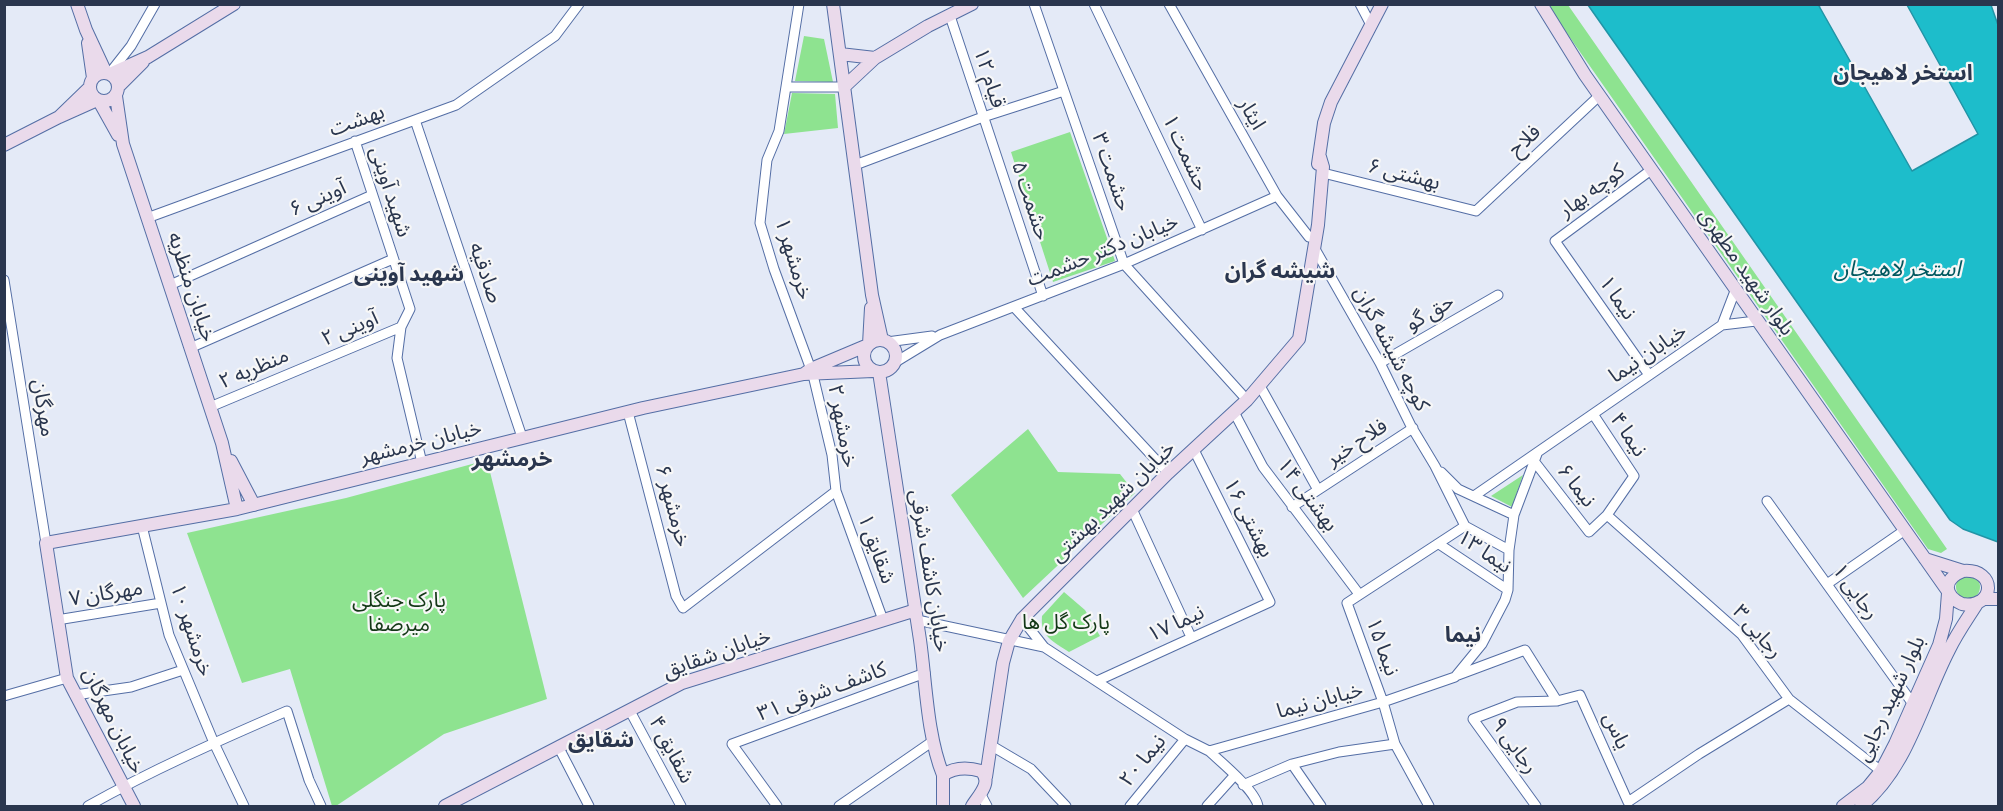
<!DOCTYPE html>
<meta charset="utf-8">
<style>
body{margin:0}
#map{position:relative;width:2003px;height:811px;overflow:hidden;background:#e4eaf7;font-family:Manrope,sans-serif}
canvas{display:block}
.frame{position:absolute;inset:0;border:6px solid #2a364e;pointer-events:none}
</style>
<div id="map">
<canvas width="2003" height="811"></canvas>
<div class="frame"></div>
</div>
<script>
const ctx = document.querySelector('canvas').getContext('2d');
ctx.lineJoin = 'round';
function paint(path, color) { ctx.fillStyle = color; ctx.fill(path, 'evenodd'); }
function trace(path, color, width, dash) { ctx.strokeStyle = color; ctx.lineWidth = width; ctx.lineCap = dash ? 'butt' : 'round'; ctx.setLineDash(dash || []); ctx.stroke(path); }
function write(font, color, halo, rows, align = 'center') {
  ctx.font = font + ' Manrope,"Noto Sans Arabic",sans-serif'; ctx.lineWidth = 4.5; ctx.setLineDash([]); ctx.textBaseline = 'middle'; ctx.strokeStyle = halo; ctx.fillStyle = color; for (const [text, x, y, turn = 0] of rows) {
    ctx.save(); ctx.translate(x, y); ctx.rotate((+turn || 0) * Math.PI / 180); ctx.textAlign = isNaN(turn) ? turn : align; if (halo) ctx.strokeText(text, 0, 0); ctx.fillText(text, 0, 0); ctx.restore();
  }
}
const green = new Path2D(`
 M1550 5H1568L1947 549 1941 553 1928 549 1552 12Z
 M804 36 824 39 833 82 795 81Z
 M792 93 835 94 838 128 784 134Z
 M1070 132 1115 261 1053 282 1011 152Z
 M1028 429 1058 472 1120 474 1135 493 1023 598 951 495Z
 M487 460 547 699 444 734 336 806H332L290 669 242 683 187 533 346 498Z
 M1523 475 1512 507 1491 496Z
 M1956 587a12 12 0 1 1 24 0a12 12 0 1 1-24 0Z
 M1064 592 1085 610 1100 636 1069 652C1053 641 1040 637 1042 616Z`);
const water = new Path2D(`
 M1588 5H1821L1819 6 1912 171 1978 134 1907 5H1991L1998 25V542L1963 529 1950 520Z`);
const street = new Path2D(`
 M799 4 779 131 767 160 760 223 774 269 813 375 832 455 836 491 883 620
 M1034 4 1124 264 1247 400
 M1094 4 1202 230
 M1169 4 1277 196 1309 237
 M1360 4 1371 25
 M950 16 1043 296
 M109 74 131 46 155 4
 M787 87H844
 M415 120 522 437
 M355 141 410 309 401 327 397 358 422 463
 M855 165 983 117 1064 91
 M1323 173 1476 211 1599 96
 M147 218 456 105 555 36 579 4
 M1315 249 1380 363 1411 426 1435 466 1465 526 1509 550
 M4 280 46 543
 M170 285 372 195
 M1014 307 1168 473
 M1722 325 1735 291
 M887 342 932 336
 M190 348 393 259
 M894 363 940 335 1124 264 1277 196
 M1380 363 1498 295
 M1649 375 1555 241 1651 170
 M1260 386 1318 490
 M210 407 401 327
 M628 412 676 596 683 608 836 491
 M1234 412 1263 467 1359 594
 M1534 461 1589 532 1607 515 1634 476 1593 414
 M1441 472 1458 489 1514 515
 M1474 496 1722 325 1756 321
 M1767 501 1913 704
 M1292 507 1413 428
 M1132 509 1191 637
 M1607 515 1742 635 1789 699 1881 771
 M142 526 169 635 214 743 244 806
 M1439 544 1508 590
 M1827 584 1905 530
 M1022 619 1044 647 1185 739 1209 751 1383 702 1455 677 1482 644 1505 600 1508 590 1509 550 1514 515 1537 454
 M57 620 161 603
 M917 620 1044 647
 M1458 675 1525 650 1557 701
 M1097 681 1270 602 1194 450
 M75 695 131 687 183 670
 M4 696 67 678
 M630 711 681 806
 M992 746 1031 769 1066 806
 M559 748 589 806
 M1209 751C1222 763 1255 790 1258 806
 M1292 764 1321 806
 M1243 785 1292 764 1339 752 1395 744
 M980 793 987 806
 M88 806C152 770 220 740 287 711L309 780 321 806
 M777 806 732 744 925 673
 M839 806 933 741
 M1130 806 1185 739
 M1207 806 1234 776
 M1429 806 1395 744 1383 702 1347 603 1465 526
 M1536 806 1473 719 1517 702 1557 701 1580 695 1628 802 1699 754 1789 699`);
const secondary = new Path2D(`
 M77 4 86 30 106 73
 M833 4 872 295 882 340
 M1541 4 1585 75 1947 590
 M88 43 93 78
 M840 54 875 58
 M90 87a14 14 0 1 1 28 0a14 14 0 1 1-28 0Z
 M110 74 148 57 234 4
 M90 87 59 117 97 100
 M118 87 143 62
 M844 87 875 58 928 26 972 4
 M116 96 123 144 222 443 237 509
 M99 101 118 135
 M4 145 59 117
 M1318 164 1324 123 1331 102 1382 4
 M864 356a16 16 0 1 1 32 0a16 16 0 1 1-32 0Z
 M869 344 871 308
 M879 372C892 461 907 551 920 640 926 683 927 735 943 775
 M804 374 811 369 868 345
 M231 461 254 505
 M1925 559 1963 571
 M1963 571C1997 568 1996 609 1962 604 1943 595 1943 579 1963 571Z
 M1983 599H1998
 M986 777 1003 663 1009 641 1022 619 1168 473 1247 400 1299 339 1318 225 1323 167 1320 157
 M134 806 67 678 46 543 237 509 643 408 804 374 873 371
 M445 806 682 683 916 610
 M943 806V775C955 767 967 767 981 771 993 782 978 796 972 806
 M1843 806 1868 787 1881 771 1895 744 1939 645 1946 619 1948 593
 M1861 806C1908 768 1922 702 1949 650 1957 633 1968 618 1978 602`);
const streetNames = [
 ["قیام ۱۲",989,78,72],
 ["ایثار",1251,114,60],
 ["بهشت",357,121,-20],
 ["فلاح",1525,141,-43],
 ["حشمت ۱",1185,153,65],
 ["حشمت ۳",1111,172,71],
 ["بهشتی ۶",1404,175,14],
 ["کوچه بهار",1592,191,-36],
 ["شهید آوینی",390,192,72],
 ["آوینی ۶",318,199,-24],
 ["حشمت ۵",1030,201,72],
 ["خیابان دکتر حشمت",1103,251,-22],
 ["خرمشهر ۱",793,259,73],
 ["بلوار شهید مطهری",1746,272,55],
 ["صادقیه",485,273,71],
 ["خیابان منظریه",191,287,72],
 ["نیما ۱",1617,298,55],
 ["حق گو",1430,313,-30],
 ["آوینی ۲",350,329,-23],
 ["کوچه شیشه گران",1391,349,62],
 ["خیابان نیما",1648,354,-34],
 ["منظریه ۲",254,369,-23],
 ["مهرگان",43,408,81],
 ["خرمشهر ۲",842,426,79],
 ["نیما ۴",1628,435,56],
 ["خیابان خرمشهر",421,443,-14],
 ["فلاح خیر",1357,443,-33],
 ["نیما ۶",1576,486,52],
 ["بهشتی ۱۴",1307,495,53],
 ["خیابان شهید بهشتی",1113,502,-44],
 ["خرمشهر ۶",672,506,75],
 ["بهشتی ۱۶",1248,518,63],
 ["شقایق ۱",876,549,70],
 ["نیما ۱۳",1484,552,34],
 ["خیابان کاشف شرقی",929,571,81],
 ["رجایی ۱",1855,592,54],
 ["مهرگان ۷",106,594,-9],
 ["نیما ۱۷",1176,624,-25],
 ["خرمشهر ۱۰",191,630,72],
 ["رجایی ۳",1757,632,49],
 ["نیما ۱۵",1382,647,70],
 ["خیابان شقایق",717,654,-19],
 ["کاشف شرقی ۳۱",822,692,-20],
 ["بلوار شهید رجایی",1891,699,-65],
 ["خیابان نیما",1320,701,-15],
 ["خیابان مهرگان",113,721,64],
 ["یاس",1616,731,66],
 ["رجایی ۹",1514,746,54],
 ["شقایق ۴",671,750,62],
 ["نیما ۲۰",1143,761,-51]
];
const parkNames = [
 ["پارک جنگلی",399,601],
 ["میرصفا",399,625],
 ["پارک گل ها",1066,623]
];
const neighbourhoodNames = [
 ["استخر لاهیجان",1903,74],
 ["شیشه گران",1280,272],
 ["شهید آوینی",409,275],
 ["خرمشهر",512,460],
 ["نیما",1463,636],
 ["شقایق",601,741]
];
const waterNames = [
 ["استخر لاهیجان",1897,270]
];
paint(green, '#8ee390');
paint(water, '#1dbdcb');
trace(water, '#2194a6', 1.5);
trace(street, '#546ea5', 11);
trace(secondary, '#546ea5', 14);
trace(street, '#fff', 9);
trace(secondary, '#eadaeb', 12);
write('21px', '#2a364e', '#f7f7f7', streetNames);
write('21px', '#133816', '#f7f7f7', parkNames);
write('bold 22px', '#2a364e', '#f7f7f7', neighbourhoodNames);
write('italic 22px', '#00585f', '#f7f7f7', waterNames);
</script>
